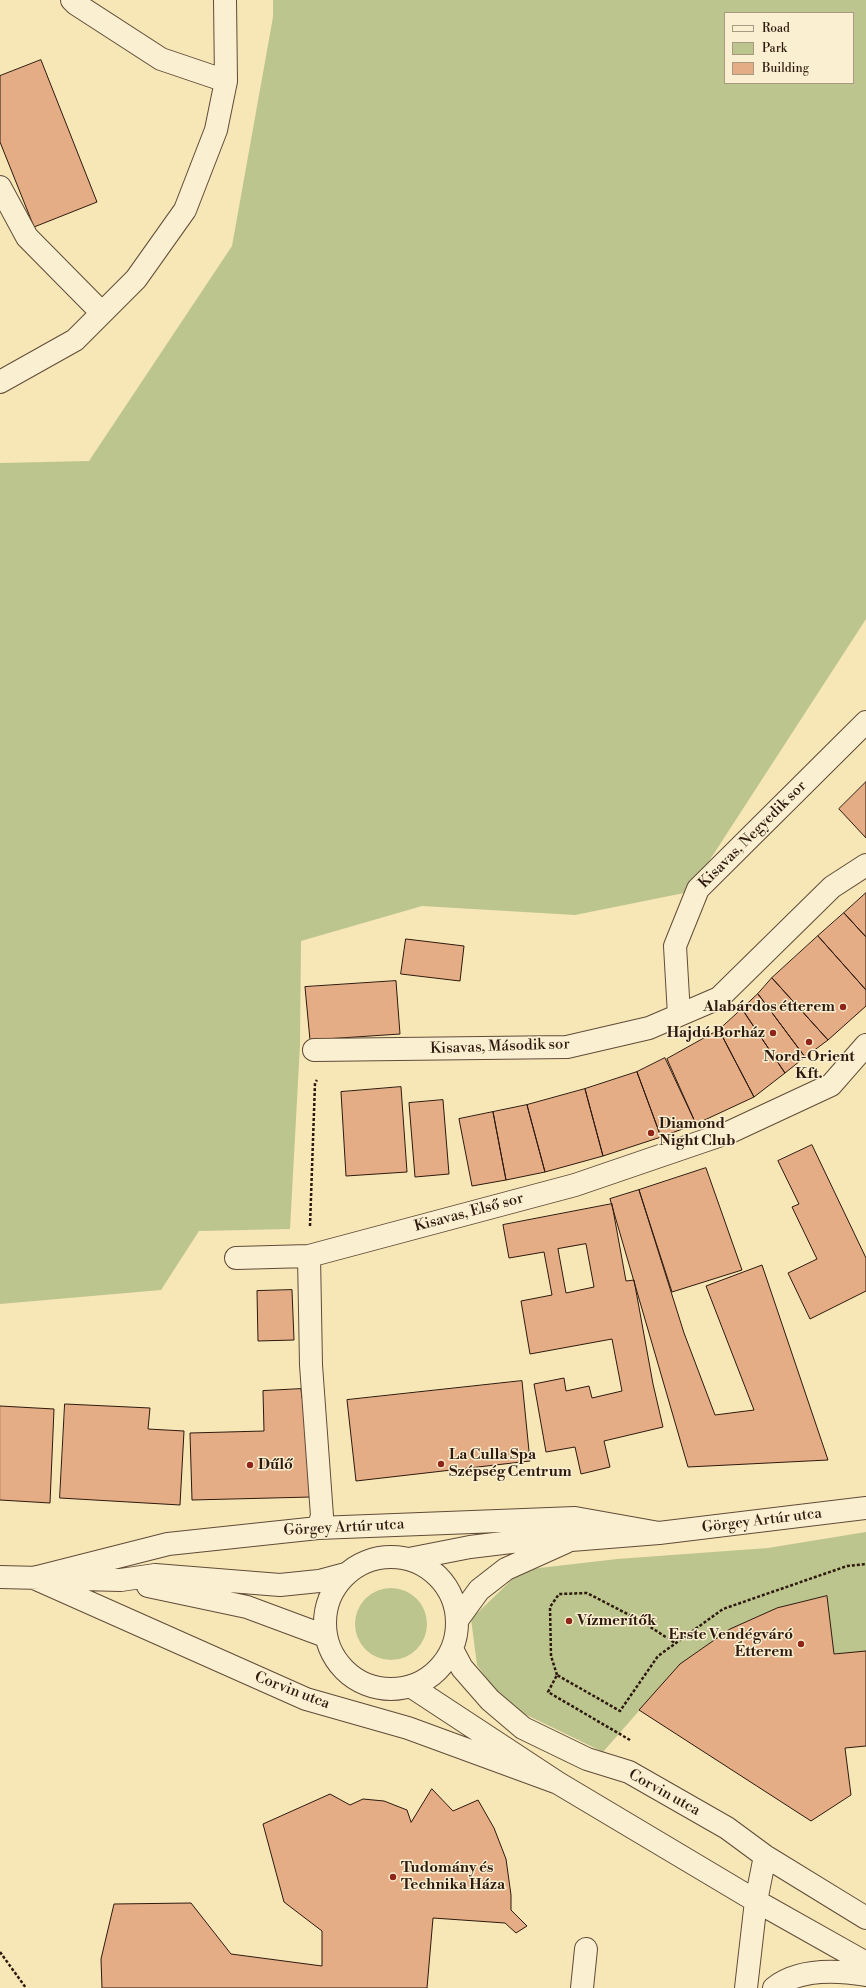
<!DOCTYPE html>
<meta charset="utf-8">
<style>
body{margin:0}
#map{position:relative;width:866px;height:1988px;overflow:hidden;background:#f7e6b6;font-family:"Libre Bodoni",serif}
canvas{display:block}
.legend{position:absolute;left:724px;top:12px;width:130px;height:72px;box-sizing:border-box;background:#faefd0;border:1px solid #a89982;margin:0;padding:5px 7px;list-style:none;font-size:12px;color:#2d190e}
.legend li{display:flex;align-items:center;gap:8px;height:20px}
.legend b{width:20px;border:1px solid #a89982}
</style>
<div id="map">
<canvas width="866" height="1988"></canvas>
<ul class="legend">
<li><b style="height:5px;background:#faefd0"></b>Road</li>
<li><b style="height:11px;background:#bdc58e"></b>Park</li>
<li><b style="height:11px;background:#e5ad86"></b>Building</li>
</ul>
</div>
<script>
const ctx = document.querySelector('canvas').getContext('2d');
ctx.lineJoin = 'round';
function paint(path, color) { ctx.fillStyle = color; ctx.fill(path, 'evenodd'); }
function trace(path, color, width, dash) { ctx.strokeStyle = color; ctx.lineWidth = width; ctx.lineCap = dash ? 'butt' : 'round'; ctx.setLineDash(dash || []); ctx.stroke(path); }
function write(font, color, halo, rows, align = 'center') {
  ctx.font = font + ' "Libre Bodoni",serif'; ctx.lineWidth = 3; ctx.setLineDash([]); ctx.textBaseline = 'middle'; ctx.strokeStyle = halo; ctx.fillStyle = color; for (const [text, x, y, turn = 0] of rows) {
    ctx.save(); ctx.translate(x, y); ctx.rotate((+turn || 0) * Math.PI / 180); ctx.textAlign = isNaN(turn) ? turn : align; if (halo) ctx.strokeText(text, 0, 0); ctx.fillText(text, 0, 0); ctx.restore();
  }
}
const green = new Path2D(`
 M273 0H866V619L689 892 575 915 422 906 301 941 300 1045 290 1229 199 1231 161 1290 0 1304V463L89 461 232 246 273 17ZM725 13H853V83H725Z
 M866 1532V1651L834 1654 827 1596 777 1608 730 1629 680 1664 603 1752 504 1704 477 1665 471 1619 522 1570 617 1559 768 1548Z
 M355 1624a36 36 0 1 1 72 0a36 36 0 1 1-72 0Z`);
const building = new Path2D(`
 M41 60 97 202 34 227 0 142V76Z
 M866 782V838L839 809Z
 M866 893V937L844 913Z
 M844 913 866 937V990L818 936Z
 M818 936 866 990V1006L828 1040 772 978Z
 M406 939 464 946 460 981 401 974Z
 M772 978 828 1040 805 1057 758 994Z
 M396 981 400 1034 310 1040 305 987Z
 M758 994 805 1057 785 1073 742 1009Z
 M742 1009 785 1073 754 1097 719 1030Z
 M719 1030 754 1097 696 1124 667 1059Z
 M665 1058 696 1124 661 1137 637 1072Z
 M637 1072 661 1137 603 1156 585 1089Z
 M401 1087 407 1172 346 1176 341 1092Z
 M585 1089 603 1156 545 1172 527 1105Z
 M443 1100 449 1174 415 1177 409 1103Z
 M527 1105 545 1172 506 1180 493 1112Z
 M493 1112 506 1180 472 1186 459 1119Z
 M812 1145 866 1258V1291L810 1319 788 1273 817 1259 792 1207 799 1204 778 1161Z
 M706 1168 742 1270 672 1292 639 1190Z
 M639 1190 684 1333 715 1415 754 1410 706 1286 762 1265 828 1460 688 1467 610 1199Z
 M612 1204 626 1281 634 1280 653 1384 663 1427 604 1441 610 1467 581 1474 575 1447 546 1452 534 1384 564 1378 566 1391 589 1386 592 1398 622 1391 612 1339 530 1354 521 1301 552 1295 544 1252 509 1258 503 1225ZM586 1244 594 1287 566 1293 558 1249Z
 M292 1290 294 1340 258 1341 257 1291Z
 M522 1381 530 1461 356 1481 347 1400Z
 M301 1389 302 1398 307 1397 311 1497 192 1500 190 1433 264 1431 263 1391Z
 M65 1404 150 1408 148 1429 184 1431 180 1505 60 1498Z
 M0 1406 54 1409 50 1503 0 1500Z
 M827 1596 834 1654 866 1651V1746L845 1748 851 1795 811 1821 639 1710 680 1664 730 1629 777 1608Z
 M432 1789 453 1811 478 1800 494 1828 506 1859 511 1895V1910L527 1926 516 1933 505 1923 433 1918 427 1988H102L101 1959 114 1904 191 1903 231 1954 322 1966V1931L284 1902 263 1824 330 1794 350 1805 363 1799 384 1801 407 1810 411 1822Z`);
const path = new Path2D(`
 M310 1226 315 1083 317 1080
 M557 1675 551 1656 550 1607 559 1594 587 1593 641 1621 675 1643
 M630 1740 548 1692 557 1675 620 1711 658 1656 723 1609 847 1566 866 1564
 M0 1952 26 1988`);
const minor = new Path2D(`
 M72 0 76 4 161 59 226 81
 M0 187 27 237 102 313
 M0 382 75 340 136 279 185 210 216 130 226 81 225 0
 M679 1015 675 946 698 889 866 722
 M314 1050 567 1047 649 1028 719 998 832 887 866 865
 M236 1258 309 1256
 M318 1528 322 1516 311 1365 309 1256 575 1185 730 1132 831 1085 866 1045
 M325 1623a66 66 0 1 1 132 0a66 66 0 1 1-132 0Z
 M409 1559 470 1547 544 1538 571 1540 659 1533 866 1508
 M0 1577 121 1580 155 1575 280 1585 319 1581 345 1574
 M34 1578 168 1544 318 1528 575 1518 659 1533
 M34 1578 306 1699 408 1728 558 1783
 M148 1586 247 1607 325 1636
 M458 1619 479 1590 506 1569 566 1542
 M452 1649 462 1668 490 1700 523 1728 587 1759 629 1772 727 1828 765 1856 866 1918
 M412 1687 558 1783 756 1901 866 1963
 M582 1988 586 1949
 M746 1988 756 1901 765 1856
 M774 1988C799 1968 836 1970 866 1975`);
const markers = [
 [843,1007,4,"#8f2418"],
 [773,1033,4,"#8f2418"],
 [809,1042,4,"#8f2418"],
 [651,1133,4,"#8f2418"],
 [441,1464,4,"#8f2418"],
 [250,1465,4,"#8f2418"],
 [569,1621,4,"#8f2418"],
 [801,1644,4,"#8f2418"],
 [393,1877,4,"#8f2418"]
];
const streetNames = [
 ["Kisavas, Negyedik sor",753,835,-45],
 ["Kisavas, Második sor",500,1047,-2],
 ["Kisavas, Első sor",469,1213,-15],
 ["Görgey Artúr utca",762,1521,-7],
 ["Görgey Artúr utca",344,1528,-3],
 ["Corvin utca",292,1691,21],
 ["Corvin utca",664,1793,29]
];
const poiNames = [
 ["Alabárdos étterem",835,1007,"right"],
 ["Hajdú Borház",765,1033,"right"],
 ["Nord-Orient",809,1057,"center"],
 ["Kft.",809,1074,"center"],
 ["Diamond",659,1124],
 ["Night Club",659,1141],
 ["La Culla Spa",449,1455],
 ["Szépség Centrum",449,1472],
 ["Dűlő",258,1465],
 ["Vízmerítők",577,1621],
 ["Erste Vendégváró",793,1635,"right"],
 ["Étterem",793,1652,"right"],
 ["Tudomány és",401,1868],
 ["Technika Háza",401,1885]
];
paint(green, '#bdc58e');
paint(building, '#e5ad86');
trace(building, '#2d190e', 1);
trace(minor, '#604c38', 24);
trace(path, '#2d190e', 2.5, [3, 2]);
trace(minor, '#faefd0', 22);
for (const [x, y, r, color] of markers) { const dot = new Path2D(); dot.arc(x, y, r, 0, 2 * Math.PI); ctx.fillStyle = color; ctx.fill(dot); trace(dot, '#faefd0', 1.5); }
write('15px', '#2d190e', '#faefd0', streetNames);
write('bold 15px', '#2d190e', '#faefd0', poiNames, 'left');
</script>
